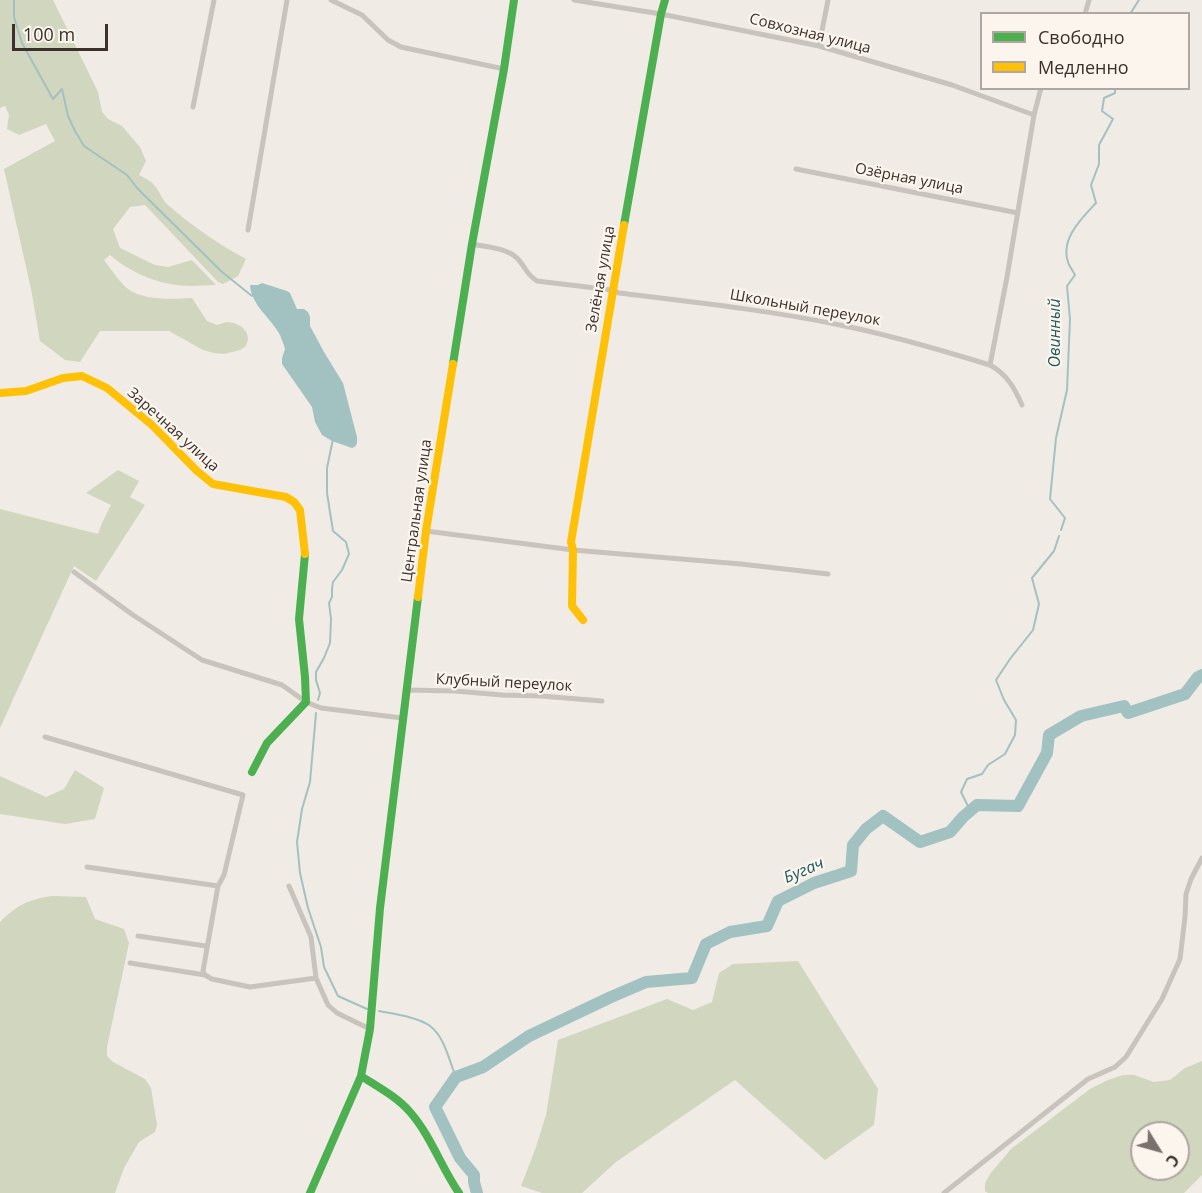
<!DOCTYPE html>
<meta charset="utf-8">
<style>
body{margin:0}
#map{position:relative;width:1202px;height:1193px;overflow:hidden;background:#f0ebe5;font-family:"Open Sans",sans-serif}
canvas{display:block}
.legend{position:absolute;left:980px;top:12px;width:210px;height:78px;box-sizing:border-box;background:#fbf5ee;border:2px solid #aea6a0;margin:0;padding:8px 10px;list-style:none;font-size:18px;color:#3b302b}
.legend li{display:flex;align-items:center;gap:12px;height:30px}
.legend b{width:30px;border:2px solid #aea6a0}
.north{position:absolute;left:1130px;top:1121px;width:60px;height:60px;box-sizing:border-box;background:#fbf5ee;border:2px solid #aea6a0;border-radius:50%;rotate:127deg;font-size:16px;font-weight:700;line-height:24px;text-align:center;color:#3b302b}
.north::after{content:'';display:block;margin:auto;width:21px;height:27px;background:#7a716c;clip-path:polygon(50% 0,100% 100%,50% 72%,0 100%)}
.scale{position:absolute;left:12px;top:24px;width:96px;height:27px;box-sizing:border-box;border:3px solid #3b302b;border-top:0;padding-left:8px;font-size:18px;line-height:21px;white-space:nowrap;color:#3b302b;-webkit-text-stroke:4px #fbf5ee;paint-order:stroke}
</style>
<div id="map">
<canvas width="1202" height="1193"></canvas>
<ul class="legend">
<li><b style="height:8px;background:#4caf50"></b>Свободно</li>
<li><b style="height:8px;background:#ffc107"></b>Медленно</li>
</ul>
<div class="north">С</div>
<div class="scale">100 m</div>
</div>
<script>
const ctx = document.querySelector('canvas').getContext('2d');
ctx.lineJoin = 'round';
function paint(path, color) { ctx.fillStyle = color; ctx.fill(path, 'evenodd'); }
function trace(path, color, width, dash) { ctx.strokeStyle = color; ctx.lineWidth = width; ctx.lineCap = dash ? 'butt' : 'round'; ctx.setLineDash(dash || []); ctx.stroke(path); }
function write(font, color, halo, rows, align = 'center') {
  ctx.font = font + ' "Open Sans",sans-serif'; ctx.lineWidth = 4.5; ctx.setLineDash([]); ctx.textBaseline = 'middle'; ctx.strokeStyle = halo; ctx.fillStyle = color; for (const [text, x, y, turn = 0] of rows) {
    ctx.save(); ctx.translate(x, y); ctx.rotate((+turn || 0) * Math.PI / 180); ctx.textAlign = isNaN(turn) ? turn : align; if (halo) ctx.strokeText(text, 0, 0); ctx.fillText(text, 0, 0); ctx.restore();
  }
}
const green = new Path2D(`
 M0 0H53L98 92 102 112 108 119 122 126 140 147 146 161 139 175C145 178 151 181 155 186 160 192 162 200 168 205 192 226 218 244 246 259L238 276 223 284 218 282 145 205 130 207 113 229 120 248 155 265 168 267 192 260 216 285C208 285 200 286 192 286 162 286 132 274 110 255L104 260C110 268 121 284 128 289 144 301 173 299 192 298L207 321 217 325 226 322 234 323 242 327 247 333 248 339 246 346 240 350 224 354 214 353 203 350 169 331H100L80 362 65 360 40 341 31 289 4 169 55 141 46 124 19 135 7 129 9 115 5 106 0 108Z
 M118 470 139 481 130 497 145 505 96 581 74 566 0 728V509L98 534 102 523 111 505 86 493Z
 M75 770 104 788 95 819 65 824 0 814V776L46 797 64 789Z
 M53 896 86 897 95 919 124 929 129 943 107 1047V1056L113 1062 145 1079 151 1088 157 1125 155 1132 139 1142 124 1168 115 1193H0V922C17 905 29 899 53 896Z
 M798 961 878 1089 874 1125 825 1160 735 1080 616 1162 582 1193H542L521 1186 536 1147 546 1115 558 1040 667 999 693 1010 712 1002 719 973 733 964Z
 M1202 1061V1175L1184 1193H988L985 1191V1183L990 1174 1011 1149 1090 1089 1108 1080 1123 1075H1134L1154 1082 1170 1080 1185 1068ZM1142 1133H1178V1169H1142Z`);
const water = new Path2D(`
 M262 283 287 291 290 293 297 309H304L308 312 310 317V326L324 352 343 383 357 437C357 442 358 446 352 448L332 441 322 435 315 422 312 407 282 364V358L285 349C284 345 282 340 280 335 271 318 251 305 250 285H258Z`);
const stream = new Path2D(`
 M14 0V17L22 43 53 99 62 89 68 116 75 131 84 146 127 175 137 188 222 272 252 296
 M1130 14 1139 0
 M1061 530 1065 518 1050 499 1056 438 1067 390 1070 319 1067 286 1075 275C1073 271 1069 266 1068 262 1060 239 1082 218 1096 203L1091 185 1099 164V145L1113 119 1102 111 1104 98 1115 93V88
 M318 700 320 693 316 680V672L324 658 330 643 331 619 329 603 332 597V589L333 582 342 570 349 554 346 542 333 531 327 493V468L333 439
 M316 713 310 782 302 809 297 842 300 873 308 908 321 947 324 967 338 996 367 1009
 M963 817 968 806 961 792 967 779 982 774 988 765 1005 754 1015 735 1016 720 1004 700 996 680 1010 659 1033 630 1039 604 1032 578 1054 551 1059 536
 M379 1011C394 1014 418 1017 430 1026 445 1037 449 1061 456 1077`);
const river = new Path2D(`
 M477 1193 474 1182V1175L460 1158 435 1107 456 1077 483 1067 529 1036 611 997 646 982 692 978 706 944 730 932 767 926 778 901 814 883 851 871 853 845 866 829 883 816 920 842 950 832 963 817 977 805 1018 806 1047 753 1049 735 1081 716 1124 706 1128 713 1185 694 1198 677 1202 675`);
const street = new Path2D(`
 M331 0 362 15 388 40 401 47 504 69
 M574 0 661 14 819 46 952 85 1034 115
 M1085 14 1089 0
 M819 46 828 0
 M193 107 214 0
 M796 169 1018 213
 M248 230 287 0
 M472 244C487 247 508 248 518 259 527 269 525 273 537 281L612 290 619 293C693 302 767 310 840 325 891 335 941 350 990 365
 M1022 405C1015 389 1007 374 990 365L1007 277 1034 115 1041 88
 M426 531 573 550 741 564 828 574
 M74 572 133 615 202 660 282 685 306 702 321 708 402 718
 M406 690 455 691 502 695 541 696 602 701
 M45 737 243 795 224 875 218 886 203 971 205 975 212 979 250 987 316 978
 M87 867 218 886
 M289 886 311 937 316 978 328 1005 337 1013 370 1029
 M138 936 206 946
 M130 963 205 975
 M944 1193 1088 1079 1115 1067 1126 1057 1162 999 1180 959 1185 917 1186 894 1191 879 1202 858`);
const fast = new Path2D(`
 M624 225 661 14 665 0
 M453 364 472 244 504 69 514 0
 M252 772 267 743 306 702 305 677 299 619 305 554
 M361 1076C378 1087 397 1097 410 1112 431 1136 441 1167 459 1193
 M310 1193 361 1076 370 1029 380 908 418 597`);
const slow = new Path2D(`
 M0 393 26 391 63 378 82 376 107 388 152 425 197 471 213 484 286 497 294 502 300 510 305 554
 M418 597 426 531 453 364
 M583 620 572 606 573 550 571 542 624 225`);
const streetNames = [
 ["Совхозная улица",810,34,14],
 ["Озёрная улица",909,179,11],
 ["Зелёная улица",601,279,-80],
 ["Школьный переулок",805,308,10],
 ["Заречная улица",173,430,42],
 ["Центральная улица",417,511,-82],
 ["Клубный переулок",504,683,3]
];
const waterNames = [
 ["Овинный",1055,333,-90],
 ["Бугач",804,871,-23]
];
paint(green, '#d1d6bf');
paint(water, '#a1c2c1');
trace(stream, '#a1c2c1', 2);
trace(river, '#a1c2c1', 12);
trace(street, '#c9c3be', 5);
trace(fast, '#4caf50', 8);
trace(slow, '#ffc107', 8);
write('15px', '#3b302b', '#fbf5ee', streetNames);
write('italic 16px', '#1f5a5e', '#fbf5ee', waterNames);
</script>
